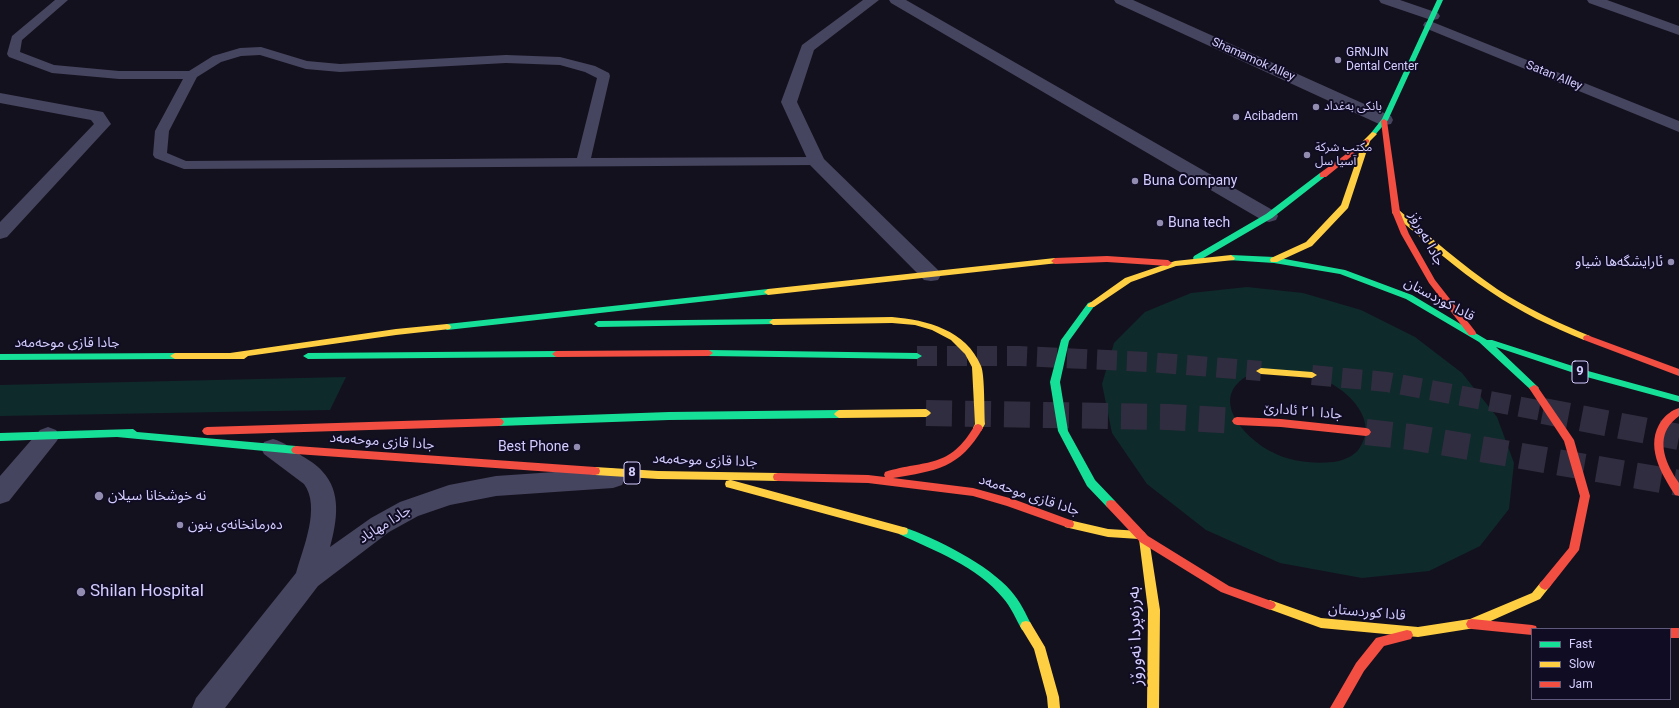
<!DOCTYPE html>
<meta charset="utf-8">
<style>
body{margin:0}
#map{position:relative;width:1679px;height:708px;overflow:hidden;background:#14111e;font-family:Roboto,sans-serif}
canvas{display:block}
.legend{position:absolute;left:1531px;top:628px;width:140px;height:72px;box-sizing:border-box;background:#100c23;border:1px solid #5e5a7b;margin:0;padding:5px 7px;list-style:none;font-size:12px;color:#d4ceff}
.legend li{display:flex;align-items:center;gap:8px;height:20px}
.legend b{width:20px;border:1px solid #5e5a7b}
</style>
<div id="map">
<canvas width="1679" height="708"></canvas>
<ul class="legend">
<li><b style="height:5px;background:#16e098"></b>Fast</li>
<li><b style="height:5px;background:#ffcf43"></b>Slow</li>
<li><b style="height:5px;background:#f24e42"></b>Jam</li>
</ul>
</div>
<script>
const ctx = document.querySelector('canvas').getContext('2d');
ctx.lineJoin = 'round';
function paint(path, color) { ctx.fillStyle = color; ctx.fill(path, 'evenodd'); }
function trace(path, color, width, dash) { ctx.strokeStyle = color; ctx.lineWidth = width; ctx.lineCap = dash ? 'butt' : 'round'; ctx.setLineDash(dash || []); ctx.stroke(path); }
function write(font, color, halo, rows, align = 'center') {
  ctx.font = font + ' Roboto,"Noto Sans Arabic",sans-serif'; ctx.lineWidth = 4; ctx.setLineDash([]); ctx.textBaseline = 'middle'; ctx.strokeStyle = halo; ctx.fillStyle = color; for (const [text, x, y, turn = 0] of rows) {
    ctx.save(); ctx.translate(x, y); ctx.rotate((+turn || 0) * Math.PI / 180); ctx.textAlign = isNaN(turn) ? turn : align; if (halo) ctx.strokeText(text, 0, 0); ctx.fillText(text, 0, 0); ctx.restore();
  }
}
const green = new Path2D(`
 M1247 287 1303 293 1361 310 1415 337 1462 373 1497 417 1514 463 1509 509 1480 546 1429 571 1362 578 1280 563 1206 530 1147 484 1112 433 1102 384 1114 343 1145 312 1191 293ZM1264 370C1285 371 1306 371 1326 381 1350 392 1379 421 1359 449 1354 456 1343 461 1333 462 1313 464 1291 462 1272 452 1251 442 1215 408 1237 384 1244 376 1254 373 1264 370Z
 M346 377 330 410 0 416V385Z`);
const primaryTunnelFar1 = new Path2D(`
 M917 356H1019L1149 362 1261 371
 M1312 375 1387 382 1548 412`);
const primaryTunnel = new Path2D(`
 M1543 411 1679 437
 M926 413 1168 417 1237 421
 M1366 432 1411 437 1679 483`);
const lane = new Path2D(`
 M55 0H68L22 40 20 52 54 65 119 71H189L213 56 240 48 261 47 307 61 340 64 506 55 560 57 595 66 609 73 610 76 591 158 816 157 821 158 823 161 821 164 816 165 184 169 155 158 153 155 155 131 183 79H119L52 73 9 57 7 54 12 36ZM260 55 306 69 340 72 506 63 560 65 585 72 597 78 577 158 186 161 167 153 169 131 197 77 221 62 241 56Z`);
const street = new Path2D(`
 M863 0H879L814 50 797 102 824 159 938 270 941 275 938 280 931 281 924 280 810 165 781 102 802 45Z
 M889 0H906L1276 212 1278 216 1276 220 1269 222 1262 220 891 3Z
 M1114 0H1133L1391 116 1393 120 1391 124 1385 125 1379 124 1116 3Z
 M1379 0H1400L1438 13 1440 16 1438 19 1433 20 1428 19 1381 3Z
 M1587 0H1607L1679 26V35L1589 3Z
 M1430 21 1679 121V132L1425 28 1423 25 1425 22Z
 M0 93 103 112 111 124 7 237 0 239V222L94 124 91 120 0 103Z
 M48 427 56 430 60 436 56 442 9 501 0 504V476L40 430Z
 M273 439C284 442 293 449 302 456 309 460 317 465 322 471 342 492 337 521 330 547L371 518 400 502 449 485 496 476 613 468 622 471 625 478 622 485 613 488 496 496 450 505 418 516 389 532 318 586 225 708H192L196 698 296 573C303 548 321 507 304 484L264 454 261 448 264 442Z`);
const fast = new Path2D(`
 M1437 0H1443L1388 120 1375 135H1371V133L1382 119Z
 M1320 173H1326L1327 175 1272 218 1200 260H1194L1193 258 1194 256 1266 214Z
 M1231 255 1274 257 1345 270 1412 295 1487 340H1492L1588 371 1679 396V402L1583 376 1496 347 1539 388 1537 390H1531L1479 342 1406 299 1340 274 1274 263 1228 260 1227 258Z
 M768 289 771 290 772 292 771 294 447 330 443 327 447 324Z
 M1091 302 1095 305 1069 341 1060 382 1068 431 1095 480 1115 501 1116 504 1115 507 1111 508 1107 507 1087 486 1058 431 1050 382 1061 340 1088 303Z
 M773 319 777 322 776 324 598 327 594 324 598 321Z
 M709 350 917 353 922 356 917 359 709 356 705 353Z
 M556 351 560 354 556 357 308 359 303 356 308 353Z
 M175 353 180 356 175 359 0 360V354Z
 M839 410 842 412 844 414 842 416 839 418 669 420 499 426 496 425 494 422 496 419 499 418 669 412Z
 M133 429 137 432 296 446 299 447 301 450 299 453 296 454 117 437 0 441V433Z
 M903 527C936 538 989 565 1011 591 1020 601 1026 614 1032 626L1030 630 1026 631 1022 630C1016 619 1011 607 1003 598 977 566 935 551 899 534L898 531 899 528Z`);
const slow = new Path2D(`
 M1373 132 1377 134 1370 141 1348 208 1312 246 1277 262H1271L1270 260 1271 258 1306 242 1341 205 1363 141 1371 133Z
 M1393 210H1399C1431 238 1462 265 1497 289 1526 308 1558 323 1590 336L1591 338 1590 340H1584C1552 327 1520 312 1491 292 1456 269 1425 241 1393 214L1392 212Z
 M1231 255 1235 258 1234 260 1176 266 1131 282 1094 307H1088L1087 305 1125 278 1175 261Z
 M1055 258 1058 259 1059 261 1058 263 768 295 764 292 768 289Z
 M892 317C927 320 966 330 981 366 985 375 984 412 985 424L981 431H975L973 428 975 424 972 367 965 354 951 340 932 330 915 325 892 323 773 325 769 322 773 319Z
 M447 324 450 325 451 327 450 329 396 335 248 356 244 359H175L170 356 175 353H230L396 329Z
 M1261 368 1312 372 1317 375 1312 378 1261 374 1256 371Z
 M926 409 929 411 931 413 929 415 926 417 839 418 836 416 834 414 836 412 839 410Z
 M595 467 658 471 778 473 782 474 783 477 782 480 778 481 731 480 903 527 907 528 908 531 907 534 903 535 730 488 726 487 725 484 726 481 730 480 658 479 595 475 591 474 590 471 591 468Z
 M1069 520 1108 529 1140 531 1144 532 1149 539 1160 610 1159 708H1147L1148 610 1139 539 1108 537 1069 528 1065 527 1064 524 1065 521Z
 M1545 580 1549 582 1551 585 1540 599 1475 628 1418 637 1321 628 1266 608 1264 605 1266 602 1270 600 1321 618 1418 627 1470 619 1532 593 1541 582Z
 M1026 621 1030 622 1045 647 1059 697 1060 708H1048L1047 697 1034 649 1020 626 1022 622Z`);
const jam = new Path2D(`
 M1384 119 1387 121 1400 212 1409 234 1435 280 1475 331 1476 333 1475 335H1469L1429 283 1401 234 1392 212 1381 121Z
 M1367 139 1369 140V142L1326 177H1320V173Z
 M1107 256 1168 260 1172 263 1168 266 1107 262 1055 264 1051 261 1055 258Z
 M1587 335 1679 369V376L1584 340 1583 338 1584 336Z
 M709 350 713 353 709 356 556 357 552 354 556 351Z
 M1534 385 1537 386 1574 440 1590 496 1579 550 1549 588 1545 590 1541 588 1539 585 1541 582 1569 548 1580 496 1564 441 1529 388Z
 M1679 408V416C1658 431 1661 452 1672 472 1674 476 1677 480 1679 483 1679 487 1679 492 1679 496L1675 495C1661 473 1644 445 1662 420 1666 415 1672 410 1679 408Z
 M1237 417 1281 419 1366 428 1369 429 1371 432 1369 435 1366 436 1281 427 1237 425 1234 424 1232 421 1234 418Z
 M499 418 502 419 504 422 502 425 499 426 207 435 204 434 202 431 204 428 207 427Z
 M978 424 981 425 983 428C960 468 936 471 893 478L973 488 1013 499 1073 521 1074 524 1073 527 1069 528 1007 506 973 496 868 483 778 481 774 480 773 477 774 474 778 473 868 475 885 477 884 475 885 472C927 459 949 470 975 425Z
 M296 446 595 467 599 468 600 471 599 474 595 475 296 454 293 453 291 450 293 447Z
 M1111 500 1115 501 1148 536 1229 586 1274 602 1276 605 1274 608 1270 610 1221 592 1140 542 1107 507 1106 504 1107 501Z
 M1472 619 1532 625 1536 626 1537 629H1532V635L1472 629 1468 628 1466 624 1468 620Z
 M1670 628H1679V638H1670V629H1667Z
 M1407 630 1411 631 1413 635 1411 639 1384 646 1364 671 1343 708H1330L1356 663 1376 638Z`);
const markers = [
 [1338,60,4,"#918cb0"],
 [1316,107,4,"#918cb0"],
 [1236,117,4,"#918cb0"],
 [1307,155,4,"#918cb0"],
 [1135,181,4,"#918cb0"],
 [1160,223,4,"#918cb0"],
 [1671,262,4,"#918cb0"],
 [577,447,4,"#918cb0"],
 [99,496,5,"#918cb0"],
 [180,525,4,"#918cb0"],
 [81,592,5,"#918cb0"]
];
const farPoinames = [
 ["GRNJIN",1346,53],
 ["Dental Center",1346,67],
 ["بانکی بەغداد",1324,107],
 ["Acibadem",1244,117],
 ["مكتب شركة",1315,148],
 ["آسيا سل",1315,162]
];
const farStreetnames = [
 ["Shamamok Alley",1253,60,24],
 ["Satan Alley",1554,76,22]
];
const shields = [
 [1580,372,16],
 [632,473,16]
];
const shieldNames = [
 ["9",1580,372],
 ["8",632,473]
];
const poiNames = [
 ["Buna Company",1143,181],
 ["Buna tech",1168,223],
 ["ئارایشگەها شیاو",1663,262,"right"],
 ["Best Phone",569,447,"right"],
 ["نه خوشخانا سيلان",108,496],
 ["دەرمانخانەی بنون",188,525]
];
const streetNames = [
 ["جادا نەورۆز",1426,239,62],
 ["قادا کوردستان",1439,300,28],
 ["جادا قازی موحەمەد",67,343],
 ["جادا ٢١ ئادارێ",1303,412,5],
 ["جادا قازی موحەمەد",382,442,4],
 ["جادا قازی موحەمەد",705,461,2],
 ["جادا قازی موحەمەد",1029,496,18],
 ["جادا مهاباد",385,525,-32],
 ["قادا کوردستان",1367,613,5]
];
const nearPoinames = [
 ["Shilan Hospital",90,592]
];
const nearStreetnames = [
 ["بەرزەپردا نەورۆز",1136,636,-92]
];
paint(green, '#0f2a2b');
trace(primaryTunnelFar1, '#312d40', 20, [20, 10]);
trace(primaryTunnel, '#312d40', 26, [26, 13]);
paint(lane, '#46455f');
paint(street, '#46455f');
paint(fast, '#16e098');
paint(slow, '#ffcf43');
paint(jam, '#f24e42');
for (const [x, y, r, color] of markers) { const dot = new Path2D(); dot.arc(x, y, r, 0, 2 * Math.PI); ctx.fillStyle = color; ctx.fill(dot); trace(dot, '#100c23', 1.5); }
write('12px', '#d4ceff', '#100c23', farPoinames, 'left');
write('12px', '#d4ceff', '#100c23', farStreetnames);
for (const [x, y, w] of shields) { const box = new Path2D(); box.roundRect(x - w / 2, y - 11, w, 22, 3); ctx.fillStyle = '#100c23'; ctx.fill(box); trace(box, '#d4ceff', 1); }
write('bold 13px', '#d4ceff', null, shieldNames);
write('14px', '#d4ceff', '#100c23', poiNames, 'left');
write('14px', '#d4ceff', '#100c23', streetNames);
write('17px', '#d4ceff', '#100c23', nearPoinames, 'left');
write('17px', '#d4ceff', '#100c23', nearStreetnames);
</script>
